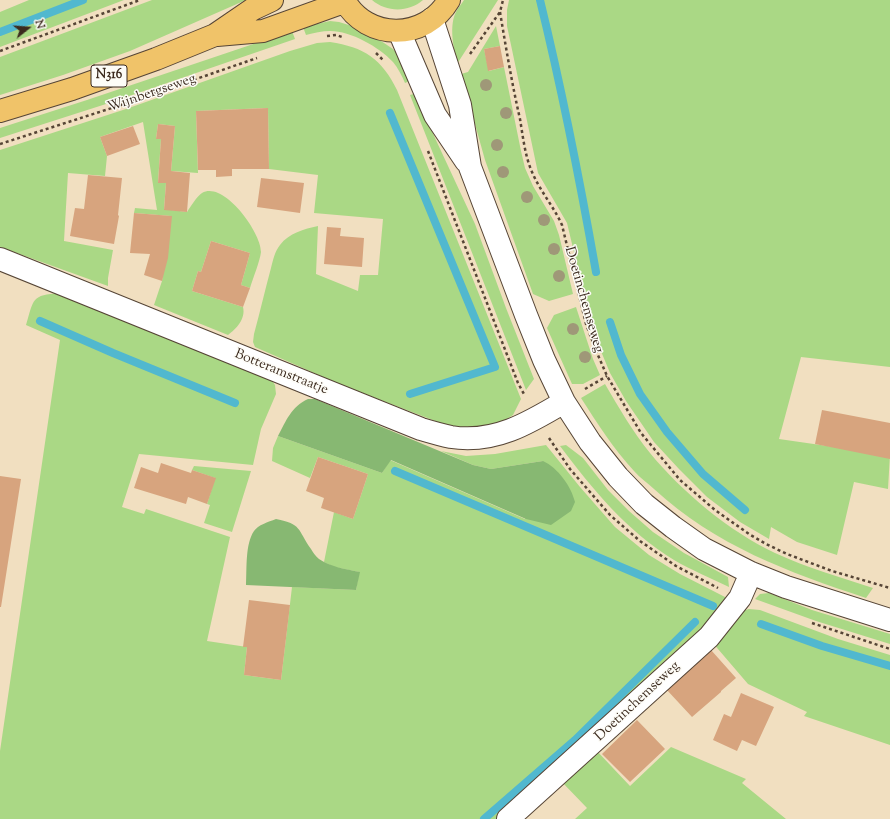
<!DOCTYPE html>
<style>
body{margin:0}
#map{position:relative;width:890px;height:819px;overflow:hidden;background:#f1dfc0;font-family:"Sorts Mill Goudy",serif}
canvas{display:block}
.north{position:absolute;left:8px;top:8px;width:40px;height:40px;-webkit-text-stroke:3px #fdfcf7;paint-order:stroke;rotate:73deg;font-size:11px;font-weight:700;line-height:16px;text-align:center;color:#3b2a1e}
.north::after{content:'';display:block;margin:auto;width:14px;height:18px;background:#3b2a1e;clip-path:polygon(50% 0,100% 100%,50% 72%,0 100%)}
</style>
<div id="map">
<canvas width="890" height="819"></canvas>
<div class="north">N</div>
</div>
<script>
const ctx = document.querySelector('canvas').getContext('2d');
ctx.lineJoin = 'round';
function paint(path, color) { ctx.fillStyle = color; ctx.fill(path, 'evenodd'); }
function trace(path, color, width, dash) { ctx.strokeStyle = color; ctx.lineWidth = width; ctx.lineCap = dash ? 'butt' : 'round'; ctx.setLineDash(dash || []); ctx.stroke(path); }
function write(font, color, halo, rows, align = 'center') {
  ctx.font = font + ' "Sorts Mill Goudy",serif'; ctx.lineWidth = 3; ctx.setLineDash([]); ctx.textBaseline = 'middle'; ctx.strokeStyle = halo; ctx.fillStyle = color; for (const [text, x, y, turn = 0] of rows) {
    ctx.save(); ctx.translate(x, y); ctx.rotate((+turn || 0) * Math.PI / 180); ctx.textAlign = isNaN(turn) ? turn : align; if (halo) ctx.strokeText(text, 0, 0); ctx.fillText(text, 0, 0); ctx.restore();
  }
}
const green = new Path2D(`
 M29 0H124L0 47V12Z
 M152 0H246L130 51 63 75 0 95V57Z
 M372 0H423C408 13 386 12 372 0Z
 M464 0H498L457 64C454 49 448 25 457 10 459 7 462 3 464 0Z
 M509 0H890V367L801 357 779 439 890 455 888 489 854 482 837 555 797 542 771 527 769 539 740 522 707 497 679 469 654 442 626 401 610 373 598 344 588 311 567 223 538 173 507 26V10Z
 M330 21 339 22 352 26 366 35 381 41 393 49 401 58 412 80 405 83C402 76 398 68 393 62 379 47 351 31 330 31 322 31 314 33 306 35L303 27Z
 M496 26 500 46 484 49 489 71 504 67 521 151 525 168 533 186 554 221 559 235 573 294 549 301 533 294 485 160 461 74 468 72Z
 M292 31 295 39 106 104 0 138V128L87 100Z
 M330 42C364 47 382 59 397 90L521 399 513 415 502 422 488 427 474 429 453 426 443 424 339 384 255 347 253 342 254 334C260 312 265 290 271 268 273 260 275 251 280 245 289 233 304 229 318 226L316 274 358 291 360 275H378L383 219 314 213 318 175 269 169 268 108 196 111 198 173 171 171 175 126 158 124 156 139H161L158 182 166 183 164 209 187 212C191 206 197 196 202 193 224 180 262 234 261 252 260 261 253 278 250 288L241 285 250 253 211 241 201 272 198 271 192 291 243 307C246 319 236 329 228 335L154 305 162 281 171 216 134 213 135 208 157 210 143 122 100 137 107 156 105 176 68 173 64 241 113 250 108 278V286L0 247V150L126 109 290 51 317 43Z
 M417 93 435 138 475 224 506 308 534 379 526 390 410 95Z
 M60 293 271 379 275 385 276 394 261 429 253 465 139 454 122 507 144 514 146 509 230 537 207 641 247 647 244 675 281 680 292 587 356 590 359 572 334 567 324 562 334 512 353 519 368 474 318 457 310 478 272 461 273 448 278 436 382 473 390 460 525 519 543 461 491 469 473 465 441 451 466 456 495 454 546 445 580 487 615 527 649 555 680 574 725 597 726 604 724 610 501 819H0V751L60 340 26 325C34 299 31 295 60 293Z
 M576 307 593 359 600 375 583 384H572L547 328 554 315Z
 M605 384C619 408 633 432 650 453 681 491 730 532 775 553 807 568 840 577 873 588L866 598C788 572 716 546 654 489 648 483 640 478 634 471 613 448 597 423 581 398Z
 M566 445 583 458 608 490 629 511 653 532 684 553 728 577 729 587C711 578 691 570 674 560 628 532 592 489 560 446Z
 M194 466 251 471 232 532 204 523 210 505 207 504 215 478 192 470Z
 M769 593 812 610 890 634V644L816 621 755 599 760 594Z
 M749 609 760 610 838 639 890 655V745L804 716 807 712 748 684 712 642 739 612Z
 M671 747 746 779 742 783 786 819H575L587 808 560 780 595 749 630 786Z`);
const forest = new Path2D(`
 M308 399H315L473 465 491 469 543 461C558 468 571 486 575 502L571 511 551 525 526 519 391 460 382 473 278 436C286 421 291 407 308 399Z
 M276 519C302 524 297 529 311 549 313 552 315 556 319 559 331 567 345 569 360 572L356 590 246 585C247 569 245 544 254 531 258 525 268 522 276 519Z`);
const stream = new Path2D(`
 M540 0C562 90 580 181 596 272
 M0 32 83 0
 M390 113 495 367 410 394
 M40 321 113 353 235 403
 M610 322 621 355 640 394 667 432 703 474 745 510
 M395 471 713 606
 M761 624 822 646 890 666
 M484 819 575 740 695 622`);
const building = new Path2D(`
 M500 46 504 67 488 71 484 49Z
 M268 108 269 169H232V176L216 177V170H198L196 111Z
 M158 124 175 126 171 171 190 173 187 212 164 210 166 183H158L161 139H156Z
 M133 126 140 144 107 156 100 137Z
 M88 175 122 178 118 215 119 216 114 244 70 236 75 208 84 209Z
 M261 178 304 183 300 213 257 207Z
 M134 213 172 216 168 258 162 281 144 275 150 254 130 253Z
 M327 227 341 228 340 236 364 238 362 267 324 264Z
 M211 241 250 253 241 285 250 288 243 307 192 291 198 271 201 272Z
 M822 410 890 423V459L815 444Z
 M318 457 368 474 353 519 321 508 324 498 306 491Z
 M161 463 191 473 192 470 216 478 207 504 188 497 186 504 134 488 141 467 158 473Z
 M0 476 21 479 1 607H0Z
 M249 600 290 605 281 680 244 675 247 647H243Z
 M711 650 736 678 721 691V692L692 717 666 689Z
 M741 693 774 707 756 746 742 740 737 751 713 740 724 714 731 717Z
 M637 720 665 749 630 782 602 754Z`);
const path = new Path2D(`
 M500 12C506 48 512 84 520 119 523 137 525 156 532 172 540 191 554 207 562 225L586 324 597 353 607 376 641 433 680 480 715 510 749 534 766 544 787 554 832 571 890 588
 M327 36 336 35 342 37
 M0 51 140 0
 M376 53 384 61
 M470 54 500 12 503 0
 M0 144 115 107 257 58
 M428 151 518 383 525 396
 M585 389 607 376
 M549 438 570 469 610 515 640 541 676 566 718 588
 M812 623 890 649`);
const minor = new Path2D(`
 M432 19 460 105 470 167 526 315 544 360 564 402 590 442 618 477 644 504 673 527 704 549 751 573 786 587 890 620
 M399 31 435 115 466 161
 M0 259 421 429C431 432 441 435 451 437 494 444 529 423 564 402
 M508 819 709 637 740 598 751 573`);
const major = new Path2D(`
 M344 0C367 41 425 41 449 0
 M217 35 263 31 344 2
 M0 111 72 89 156 59 215 35 253 9 272 0`);
const trees = [
 [486,85],
 [506,113],
 [497,145],
 [503,172],
 [527,197],
 [544,220],
 [554,249],
 [559,276],
 [573,329],
 [585,357]
];
const shields = [
 [109,76,36]
];
const shieldNames = [
 ["N316",109,76]
];
const streetNames = [
 ["Wijnbergseweg",152,94,-19],
 ["Doetinchemseweg",583,300,74],
 ["Botteramstraatje",281,373,22],
 ["Doetinchemseweg",638,702,-43]
];
paint(green, '#aad885');
paint(forest, '#87b872');
trace(stream, '#51b8cf', 8);
paint(building, '#d7a47e');
trace(minor, '#564536', 24);
trace(major, '#564536', 24);
trace(path, '#564536', 2.5, [3, 3]);
trace(minor, '#fff', 22);
trace(major, '#f0c369', 22);
ctx.fillStyle = '#9f9878';
for (const [x, y] of trees) { ctx.beginPath(); ctx.arc(x, y, 6, 0, 2 * Math.PI); ctx.fill(); }
for (const [x, y, w] of shields) { const box = new Path2D(); box.roundRect(x - w / 2, y - 11, w, 22, 3); ctx.fillStyle = '#fdfcf7'; ctx.fill(box); trace(box, '#3b2a1e', 1); }
write('bold 13px', '#3b2a1e', null, shieldNames);
write('14px', '#3b2a1e', '#fdfcf7', streetNames);
</script>
